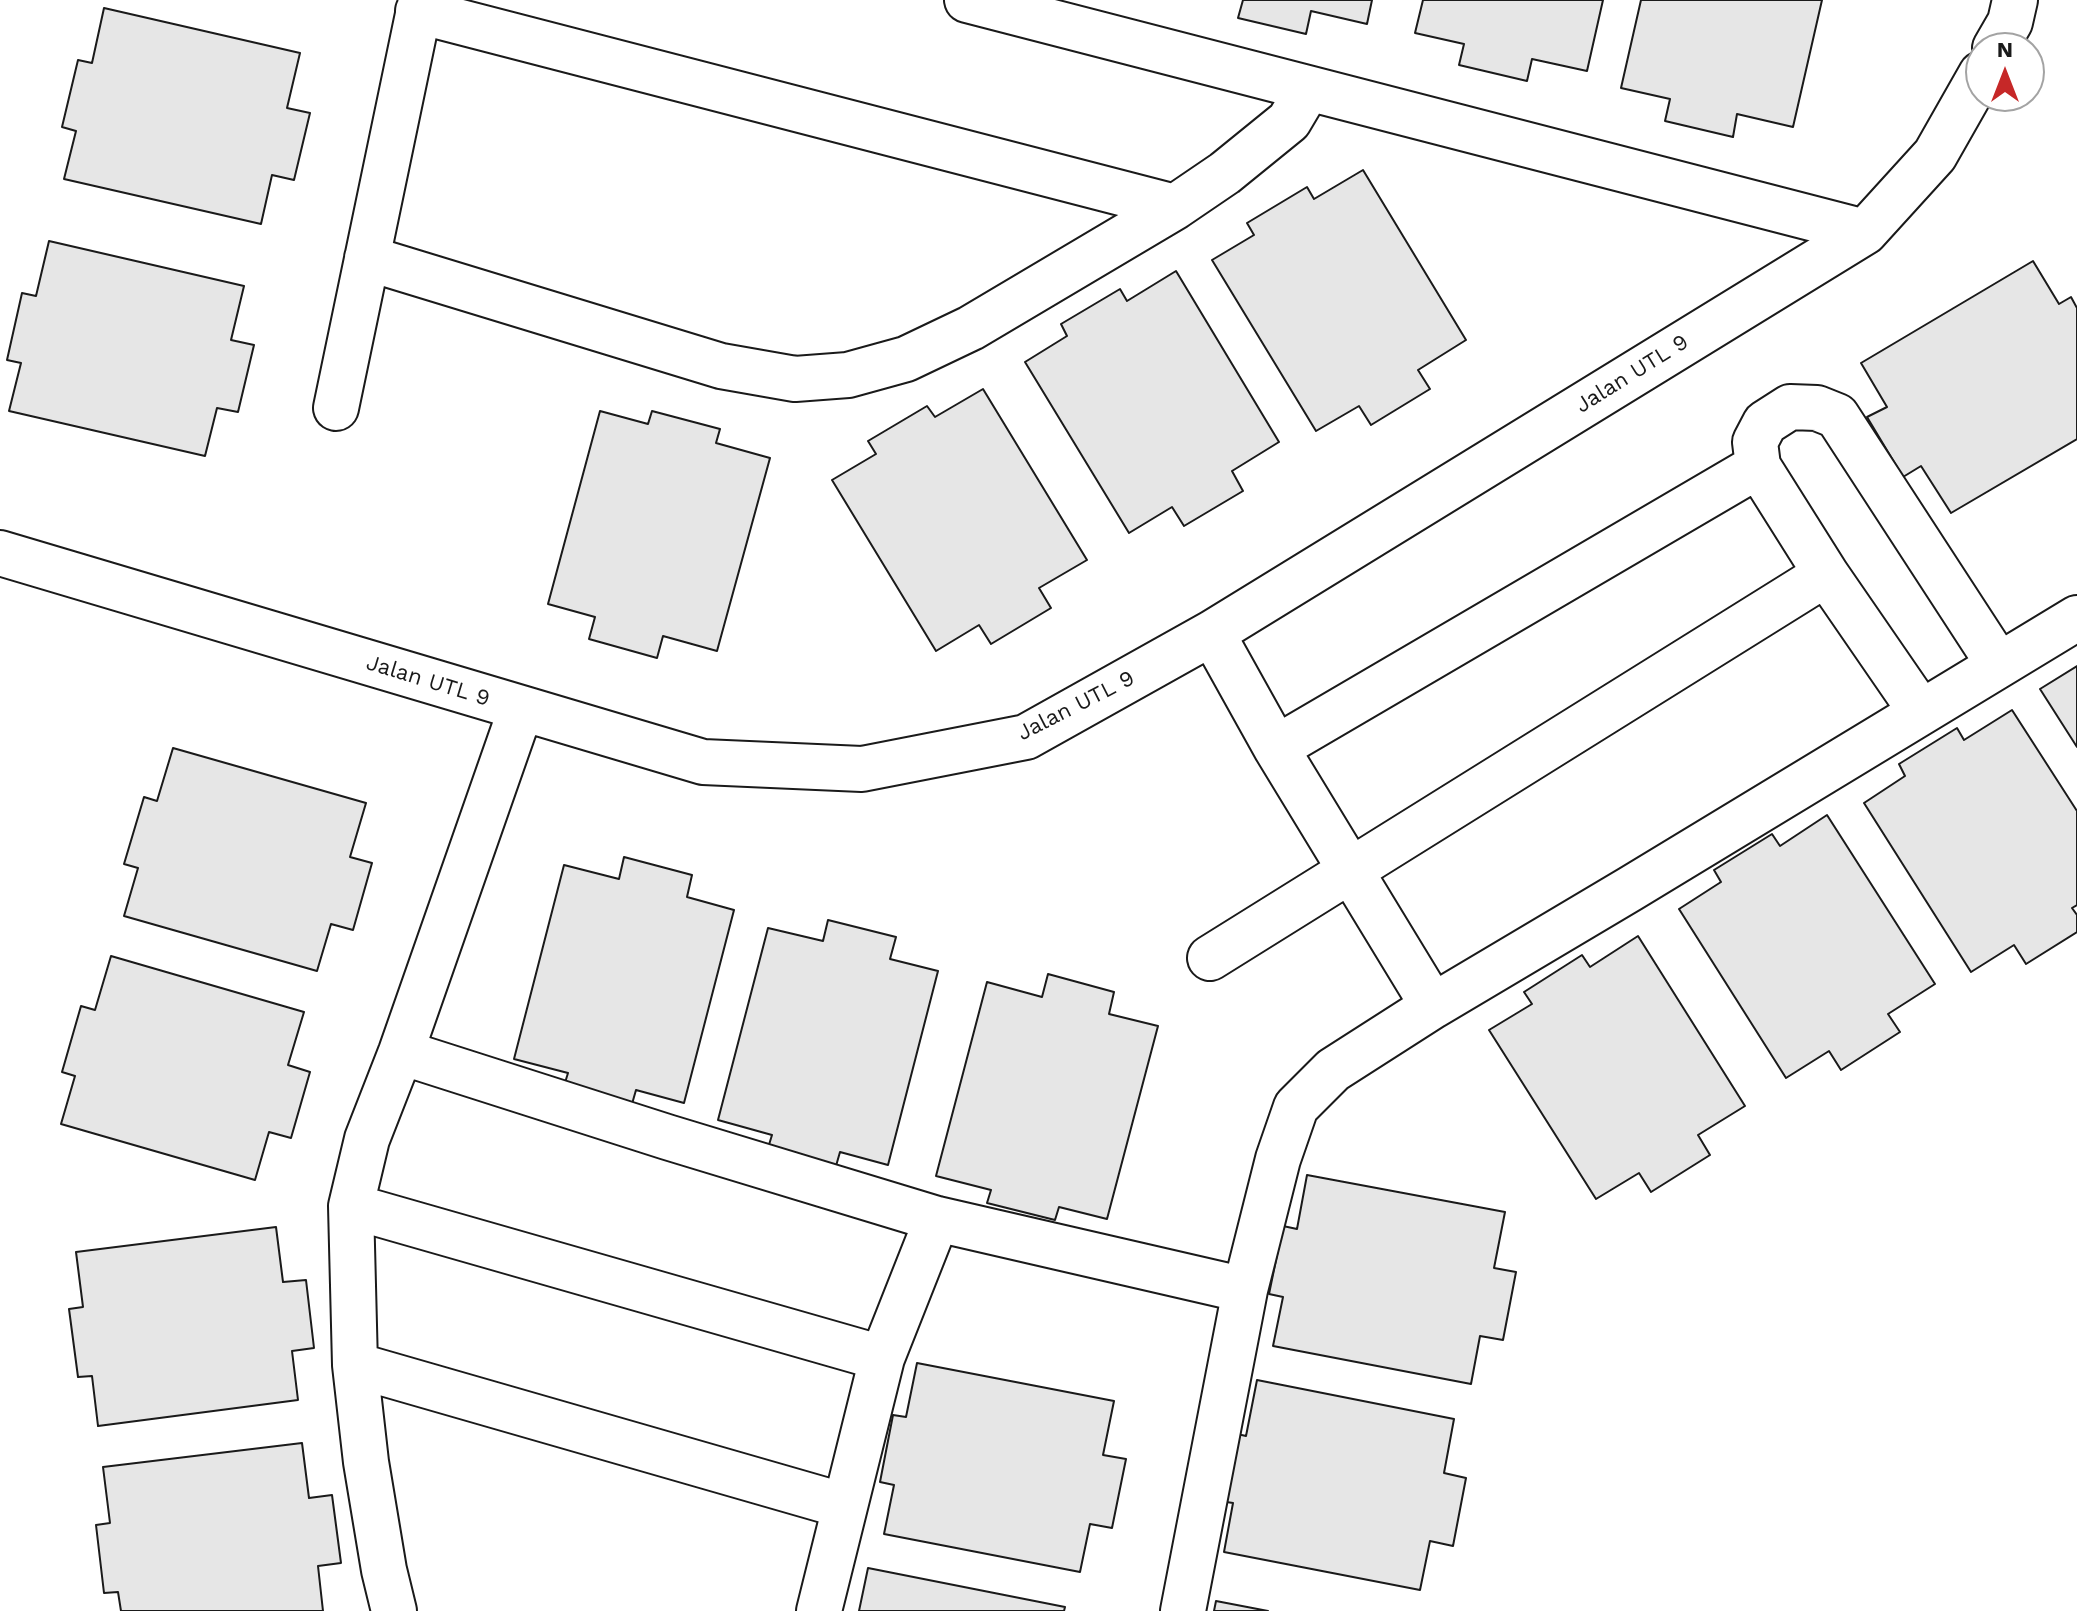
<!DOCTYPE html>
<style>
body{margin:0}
#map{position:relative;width:2077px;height:1611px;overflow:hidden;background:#fff;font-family:"Work Sans",sans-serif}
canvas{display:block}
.north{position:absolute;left:1965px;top:32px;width:80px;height:80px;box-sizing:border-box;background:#fff;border:2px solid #a3a3a3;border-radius:50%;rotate:0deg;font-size:22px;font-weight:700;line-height:32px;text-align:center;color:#1a1a1a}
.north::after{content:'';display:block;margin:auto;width:28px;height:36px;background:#c62828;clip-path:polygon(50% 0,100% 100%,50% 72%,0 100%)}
</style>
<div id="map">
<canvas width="2077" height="1611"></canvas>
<div class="north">N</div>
</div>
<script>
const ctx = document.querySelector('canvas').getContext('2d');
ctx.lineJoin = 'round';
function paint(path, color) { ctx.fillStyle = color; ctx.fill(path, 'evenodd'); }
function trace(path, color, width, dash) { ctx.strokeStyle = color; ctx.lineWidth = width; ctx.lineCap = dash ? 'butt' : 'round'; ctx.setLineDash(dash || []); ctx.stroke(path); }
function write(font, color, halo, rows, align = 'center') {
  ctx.font = font + ' "Work Sans",sans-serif'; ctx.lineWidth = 6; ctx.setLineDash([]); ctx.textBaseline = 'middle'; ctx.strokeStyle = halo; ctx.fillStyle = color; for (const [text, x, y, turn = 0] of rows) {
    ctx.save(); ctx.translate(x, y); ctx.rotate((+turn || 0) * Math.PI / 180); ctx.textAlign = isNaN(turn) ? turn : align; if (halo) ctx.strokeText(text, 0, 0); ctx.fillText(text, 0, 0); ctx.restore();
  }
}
const building = new Path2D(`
 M1243 0H1372L1367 24 1311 11 1306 34 1238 18Z
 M1423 0H1603L1587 71 1532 59 1527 81 1459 65 1464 44 1415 33Z
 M1641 0H1822L1793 127 1737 114 1733 137 1665 121 1670 99 1621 88Z
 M104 8 300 53 287 108 310 113 294 180 272 175 261 224 64 179 76 131 62 127 78 60 92 63Z
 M1363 170 1466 340 1418 370 1430 389 1371 425 1359 406 1316 431 1212 260 1254 235 1247 223 1307 187 1314 199Z
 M49 241 244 286 231 340 254 345 238 412 217 408 205 456 9 411 21 363 7 360 22 293 36 296Z
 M2033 261 2059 304 2071 297 2077 308V439L1951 513 1921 466 1903 477 1867 417 1887 407 1861 363Z
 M1176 271 1279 442 1232 471 1243 491 1184 526 1172 507 1129 533 1025 362 1067 336 1061 324 1120 289 1127 301Z
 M983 389 1087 560 1039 588 1051 608 991 644 979 625 936 651 832 480 876 454 868 441 927 406 935 417Z
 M600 411 648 424 652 411 720 429 716 443 770 458 717 651 663 636 657 658 589 639 595 617 548 604Z
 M2077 666V747L2040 689Z
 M2012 710 2077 811V905L2072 908 2077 915V932L2026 964 2014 945 1971 972 1864 803 1905 776 1899 764 1957 728 1964 740Z
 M173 748 366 803 350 857 372 863 353 930 331 924 317 971 124 916 138 868 124 864 144 797 157 801Z
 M1827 815 1935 984 1888 1014 1900 1032 1841 1070 1829 1051 1786 1078 1679 909 1721 882 1714 870 1772 834 1780 846Z
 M624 857 692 875 687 897 734 910 684 1103 636 1090 632 1104 564 1086 568 1073 514 1059 564 865 619 879Z
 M828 920 896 937 890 959 938 971 888 1165 840 1152 836 1166 768 1148 772 1135 718 1120 768 928 823 941Z
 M1638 936 1745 1106 1698 1135 1710 1155 1651 1192 1639 1173 1596 1199 1489 1030 1532 1004 1524 992 1582 955 1590 967Z
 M111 956 304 1012 288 1065 310 1072 291 1138 269 1132 255 1180 61 1124 75 1076 62 1072 81 1006 95 1010Z
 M1048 974 1114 992 1109 1014 1158 1026 1107 1219 1059 1207 1055 1220 987 1203 991 1190 936 1176 987 982 1042 997Z
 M1307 1175 1505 1212 1494 1268 1516 1272 1503 1340 1480 1336 1471 1384 1273 1346 1283 1297 1269 1294 1283 1226 1297 1229Z
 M276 1227 283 1282 306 1280 314 1348 292 1351 298 1400 98 1426 92 1376 78 1377 69 1309 83 1307 76 1252Z
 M917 1363 1114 1401 1103 1455 1126 1459 1112 1528 1090 1524 1080 1572 884 1534 894 1485 880 1482 893 1415 906 1417Z
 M1257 1380 1454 1419 1444 1473 1466 1478 1453 1546 1430 1541 1420 1590 1224 1552 1233 1503 1220 1501 1233 1433 1246 1436Z
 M302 1443 309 1498 332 1495 341 1563 318 1566 323 1611H121L118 1592 104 1593 96 1525 110 1523 103 1467Z
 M868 1568 1065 1607 1064 1611H859Z
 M1216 1601 1268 1611H1214Z`);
const minor = new Path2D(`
 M967 0 1865 232
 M418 11 1175 207 1225 173 1289 121 1308 89
 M1995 48 2010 22 2015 0
 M367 258 721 366 795 379 848 375 906 359 971 328 1175 207
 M336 408 421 0
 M0 553 703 762 862 769 1026 737 1212 633 1865 232 1935 155 1981 74
 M1212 633 1276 748 1433 1006
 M1921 712 1826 574 1758 466 1755 442 1765 423 1790 407 1817 408 1837 416 1999 665
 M1276 748 1758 466
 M1210 958 1826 574
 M401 1052 667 1137 937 1219 1245 1290
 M351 1206 882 1358 819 1611
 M882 1358 937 1219
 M355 1365 845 1506
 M394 1611 384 1570 366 1462 355 1365 351 1206 367 1139 401 1052 521 709
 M1183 1611 1245 1290 1278 1159 1296 1107 1333 1070 1433 1006 1630 889 2077 618`);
const streetNames = [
 ["Jalan UTL 9",1632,374,-32],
 ["Jalan UTL 9",428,681,17],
 ["Jalan UTL 9",1076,706,-27]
];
paint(building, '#e6e6e6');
trace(building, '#1a1a1a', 2);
trace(minor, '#1a1a1a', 48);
trace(minor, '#fff', 44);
write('22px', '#1a1a1a', '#fff', streetNames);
</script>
